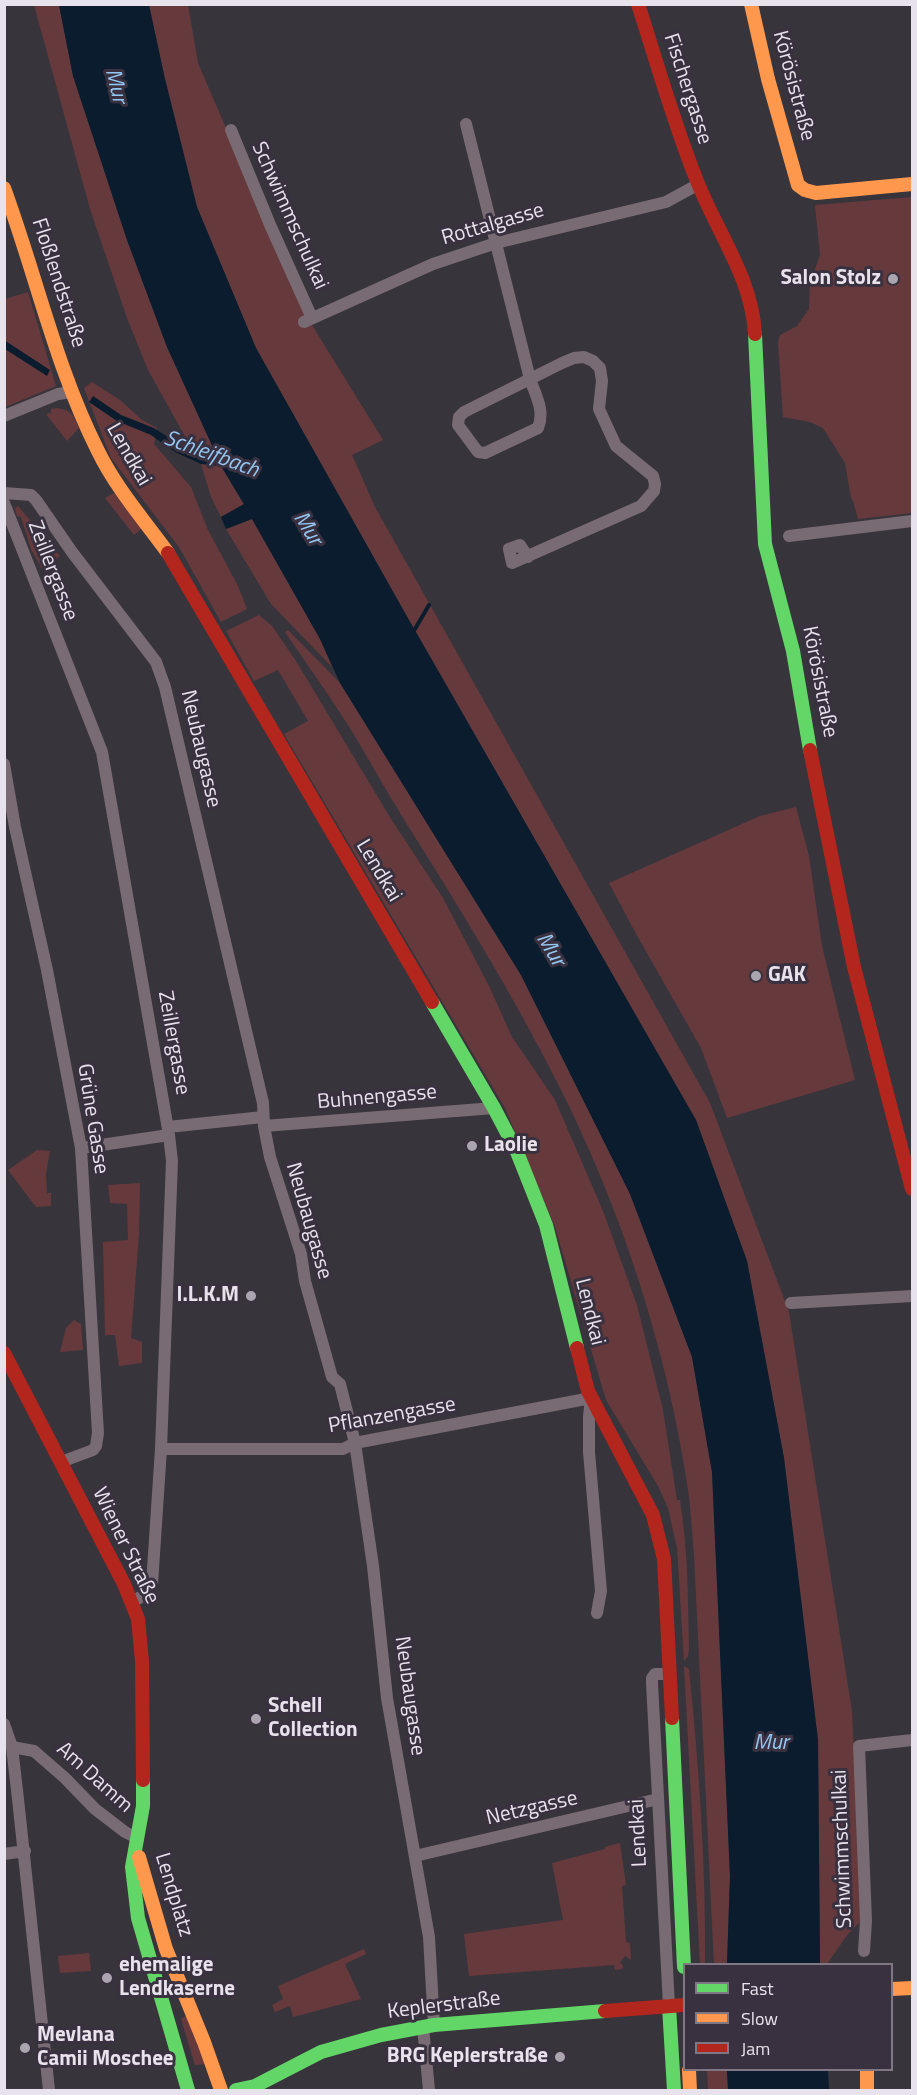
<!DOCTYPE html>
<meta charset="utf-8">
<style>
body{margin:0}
#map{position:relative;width:917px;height:2095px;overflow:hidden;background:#38343c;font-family:"Titillium Web",sans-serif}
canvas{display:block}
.frame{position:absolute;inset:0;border:6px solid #e7e2eb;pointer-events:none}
.legend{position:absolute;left:683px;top:1963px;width:210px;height:108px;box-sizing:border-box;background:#39313f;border:2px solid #7f7884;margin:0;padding:8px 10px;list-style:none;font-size:18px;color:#e7e2eb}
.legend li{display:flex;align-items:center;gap:12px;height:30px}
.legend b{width:30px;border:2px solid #7f7884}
</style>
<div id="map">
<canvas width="917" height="2095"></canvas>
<div class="frame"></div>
<ul class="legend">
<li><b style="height:8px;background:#63d668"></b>Fast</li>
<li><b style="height:8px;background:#ff974d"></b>Slow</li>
<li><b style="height:8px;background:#b3261e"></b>Jam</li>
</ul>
</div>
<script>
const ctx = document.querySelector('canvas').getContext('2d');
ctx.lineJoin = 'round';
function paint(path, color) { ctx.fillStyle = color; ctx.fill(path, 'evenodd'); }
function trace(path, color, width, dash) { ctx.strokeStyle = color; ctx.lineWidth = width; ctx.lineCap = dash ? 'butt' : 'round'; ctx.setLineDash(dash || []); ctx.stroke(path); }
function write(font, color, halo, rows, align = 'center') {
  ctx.font = font + ' "Titillium Web",sans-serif'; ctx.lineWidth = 6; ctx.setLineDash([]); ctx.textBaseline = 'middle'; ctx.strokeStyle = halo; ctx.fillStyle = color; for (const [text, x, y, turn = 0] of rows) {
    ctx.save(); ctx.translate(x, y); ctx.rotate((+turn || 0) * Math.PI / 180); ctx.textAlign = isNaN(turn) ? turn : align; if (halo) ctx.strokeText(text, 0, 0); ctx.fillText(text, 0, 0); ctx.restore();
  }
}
const green = new Path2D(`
 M34 5H59L73 76 127 240 167 347 215 452H205L191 447 148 370 127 318 90 209Z
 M149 5H188L198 63 307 317 383 440 352 455 375 507 710 1103 789 1312 852 1711 862 1920 848 1934 827 1964H820L818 1740 784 1458 747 1261 696 1120 405 613 256 348 197 207 165 79Z
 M912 197V513L858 519 853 501 851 498 845 463 823 428 810 422 783 417 778 342 780 335 797 326 809 309 810 283 820 255 815 205Z
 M28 292 56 386 5 407V299Z
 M92 382 120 400 142 420 157 428 154 444 191 487 208 530 238 586 247 609 221 622 179 547 111 458 84 388Z
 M57 408C71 410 74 415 79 428L67 441 46 414 51 413V409Z
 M201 464 221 466 244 505 221 517 211 497Z
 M114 493 142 528 134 535 105 498Z
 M18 506 60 556 42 569 31 549 21 517 17 516 15 508Z
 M252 519 320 639 332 667 271 604 226 529Z
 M259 615 272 626 296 661 391 819 443 898 489 986 512 1037 555 1100 603 1211 637 1305 663 1410 677 1500H680C688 1550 688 1599 689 1649L688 1656 684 1661 677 1548 668 1508 658 1486 606 1400 555 1227 505 1108 284 734 308 721 278 670 254 681 226 631Z
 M288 630 340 683 521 975 630 1194 692 1357 712 1472 730 1876 727 1964H714L694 1555C692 1533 691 1511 688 1489 667 1350 622 1210 558 1084 512 993 458 905 403 818 387 792 372 765 356 738 334 702 309 667 285 632Z
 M796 807 809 856 822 946 855 1080 727 1118 701 1048 635 932 609 883 760 816Z
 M37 1150 50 1151 46 1174 47 1193H51V1206L36 1207 8 1170Z
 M140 1183 139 1234 131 1338 142 1342V1363L119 1366 115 1335H105L103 1242 128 1240 127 1204 110 1203 108 1185Z
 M74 1320 81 1324 83 1350 60 1352 66 1328Z
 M684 1666 689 1669C699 1767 706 1866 705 1964H700Z
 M620 1843 626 1885 622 1886 626 1942 630 1943 631 1960 625 1956 620 1962 623 1966 622 1969 615 1970 614 1965 469 1976 464 1934 563 1920 552 1863 605 1849V1847Z
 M364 1949 366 1954 345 1964 361 1999 293 2017 290 2006 275 2012 272 2005 283 1999 278 1986Z
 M89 1953 91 1971 60 1973 58 1956Z
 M187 2015 206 2064 195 2065 181 2019Z
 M707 2070H727L728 2090H708Z`);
const water = new Path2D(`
 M59 5H149L165 79 197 207 256 348 405 613 696 1120 747 1261 784 1458 818 1740 820 1964H727L730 1876 712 1472 692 1357 630 1194 521 975 340 683 320 639 252 519 226 529 221 517 244 504 221 466 201 464 175 452 151 435 117 421 89 402 93 396 121 415 154 428 180 445 205 452H215L167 347 127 240 73 76Z
 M4 340 50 370 47 376 5 349Z
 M727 2070H828L829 2090H728Z`);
const stream = new Path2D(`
 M412 634 429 605`);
const street = new Path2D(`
 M466 124 530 379C536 396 545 411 538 428L485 453 478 452 458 425 459 417 464 412 562 363 574 358 584 357 593 361 600 368 602 381 599 409 616 446 653 476 655 484 654 491 641 506 512 563 509 549 520 545 528 557
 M231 130 271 227 312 318
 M304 322 433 264 496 243 666 202 697 185
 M4 416 58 394 72 392
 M4 493 31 495 36 500 72 552 156 662 165 687 263 1103 264 1126 270 1157 301 1254 305 1281 332 1377 340 1384 355 1443 373 1566 387 1698 429 1937 434 2025
 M4 503 102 752 169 1135 172 1161 161 1449 152 1584 144 1595 132 1602
 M789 536 912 521
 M4 764 15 827 47 970 81 1148 98 1433 96 1446 93 1450 61 1462
 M264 1126 494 1108
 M168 1127 263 1117
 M81 1148 169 1135
 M791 1303 912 1296
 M161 1449H343L355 1443 591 1398 589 1417V1452L601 1591 597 1613
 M4 1724 12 1747 18 1799 49 2090
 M12 1747 34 1751 65 1778 95 1809 125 1832 137 1838
 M4 1854 25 1851
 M415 1856 658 1799
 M864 1951 866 1921 859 1746 912 1740
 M669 2006 652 1683V1678L655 1674H670
 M423 2027 429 2090`);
const fast = new Path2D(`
 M755 334 765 544 793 651 810 750
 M432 1002 494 1108 517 1152 546 1225 577 1348
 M672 1718 684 1967
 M143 1780V1806L132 1867 138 1918 188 2090
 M669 2006 674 2090
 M236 2090 255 2086 321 2052 381 2035 434 2025 605 2011`);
const slow = new Path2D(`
 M751 4 768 79 798 185 805 190 816 193 912 184
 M4 188C36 275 56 368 98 451 116 488 144 520 168 553
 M139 1857 166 1949 204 2042 221 2090
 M892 1989 912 1988
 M689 2070 690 2090
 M867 2070V2090`);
const jam = new Path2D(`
 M638 4C657 63 674 124 697 181 717 232 752 278 755 334
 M168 553 432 1002
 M810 750 854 967 912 1189
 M577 1348 588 1391 653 1515 664 1559 672 1718
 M4 1353 124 1584 138 1619 142 1661 143 1780
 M605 2011 684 2005`);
const markers = [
 [893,279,6,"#aaa5ae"],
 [756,976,6,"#aaa5ae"],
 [472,1146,6,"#aaa5ae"],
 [251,1296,6,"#aaa5ae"],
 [256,1719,6,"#aaa5ae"],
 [107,1978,6,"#aaa5ae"],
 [25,2048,6,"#aaa5ae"],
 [560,2057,6,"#aaa5ae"]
];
const streetNames = [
 ["Körösistraße",793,86,75],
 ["Fischergasse",687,89,72],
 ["Schwimmschulkai",289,216,66],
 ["Rottalgasse",493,225,-16],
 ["Floßlendstraße",58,283,72],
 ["Lendkai",128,455,60],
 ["Zeillergasse",52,571,69],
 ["Körösistraße",819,682,79],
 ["Neubaugasse",200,749,77],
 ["Lendkai",378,871,59],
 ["Zeillergasse",173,1043,80],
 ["Buhnengasse",377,1098,-5],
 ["Grüne Gasse",92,1119,81],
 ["Neubaugasse",308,1221,74],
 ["Lendkai",589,1312,76],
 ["Pflanzengasse",392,1416,-10],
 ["Wiener Straße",125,1546,64],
 ["Neubaugasse",409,1696,82],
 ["Am Damm",94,1778,42],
 ["Netzgasse",532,1809,-13],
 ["Lendkai",639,1833,-93],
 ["Schwimmschulkai",843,1849,-92],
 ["Lendplatz",173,1895,73],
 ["Keplerstraße",444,2006,-7]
];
const poiNames = [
 ["Salon Stolz",881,279,"right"],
 ["GAK",768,976],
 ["Laolie",484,1146],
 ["I.L.K.M",239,1296,"right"],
 ["Schell",268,1707],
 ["Collection",268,1731],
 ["ehemalige",119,1966],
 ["Lendkaserne",119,1990],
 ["Mevlana",37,2036],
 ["Camii Moschee",37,2060],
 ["BRG Keplerstraße",548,2057,"right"]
];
const waterNames = [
 ["Mur",115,86,77],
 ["Schleifbach",211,455,20],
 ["Mur",307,529,58],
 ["Mur",550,950,59],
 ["Mur",771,1744]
];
paint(green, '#663a3c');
paint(water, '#0a1c2d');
trace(stream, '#0a1c2d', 4);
trace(street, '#796b73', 12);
trace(fast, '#63d668', 14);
trace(slow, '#ff974d', 14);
trace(jam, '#b3261e', 14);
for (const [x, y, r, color] of markers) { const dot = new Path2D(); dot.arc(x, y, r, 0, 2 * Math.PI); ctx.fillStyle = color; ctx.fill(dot); trace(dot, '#39313f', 2); }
write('21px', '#e7e2eb', '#39313f', streetNames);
write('bold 21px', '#e7e2eb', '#39313f', poiNames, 'left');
write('italic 22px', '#93c6f2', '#39313f', waterNames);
</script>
